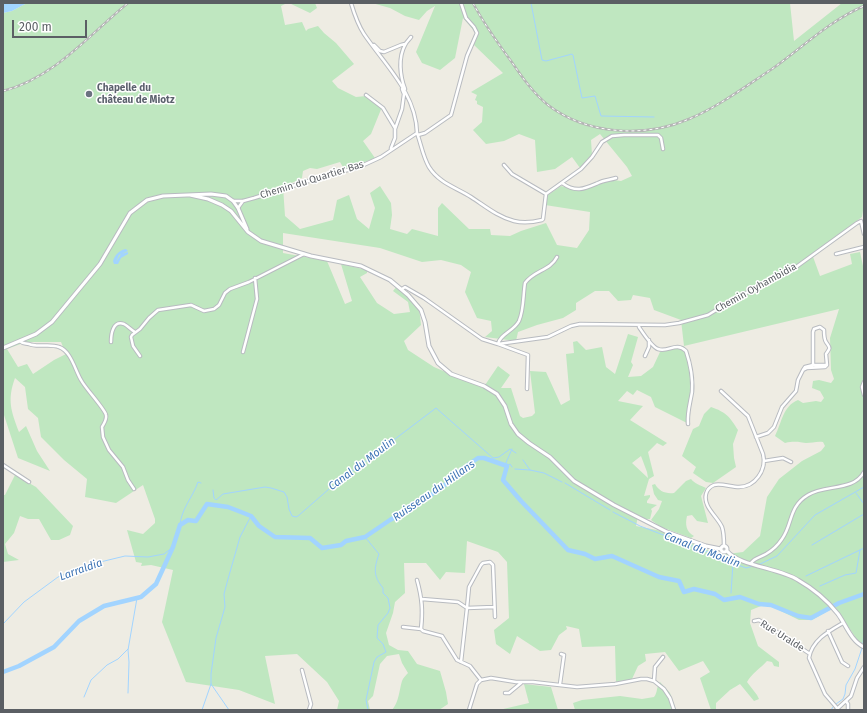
<!DOCTYPE html>
<meta charset="utf-8">
<style>
body{margin:0}
#map{position:relative;width:867px;height:713px;overflow:hidden;background:#eeece3;font-family:"Fira Sans",sans-serif}
canvas{display:block}
.frame{position:absolute;inset:0;border:4px solid #5b5f64;pointer-events:none}
.scale{position:absolute;left:12px;top:20px;width:75px;height:18px;box-sizing:border-box;border:2px solid #5b5f64;border-top:0;padding-left:5px;font-size:12px;line-height:14px;white-space:nowrap;color:#5b5f64;-webkit-text-stroke:3px #fff;paint-order:stroke}
</style>
<div id="map">
<canvas width="867" height="713"></canvas>
<div class="frame"></div>
<div class="scale">200 m</div>
</div>
<script>
const ctx = document.querySelector('canvas').getContext('2d');
ctx.lineJoin = 'round';
function paint(path, color) { ctx.fillStyle = color; ctx.fill(path, 'evenodd'); }
function trace(path, color, width, dash) { ctx.strokeStyle = color; ctx.lineWidth = width; ctx.lineCap = dash ? 'butt' : 'round'; ctx.setLineDash(dash || []); ctx.stroke(path); }
function write(font, color, halo, rows, align = 'center') {
  ctx.font = font + ' "Fira Sans",sans-serif'; ctx.lineWidth = 3; ctx.setLineDash([]); ctx.textBaseline = 'middle'; ctx.strokeStyle = halo; ctx.fillStyle = color; for (const [text, x, y, turn = 0] of rows) {
    ctx.save(); ctx.translate(x, y); ctx.rotate((+turn || 0) * Math.PI / 180); ctx.textAlign = isNaN(turn) ? turn : align; if (halo) ctx.strokeText(text, 0, 0); ctx.fillText(text, 0, 0); ctx.restore();
  }
}
const green = new Path2D(`
 M27 3H287L281 6 285 25 302 22 306 31 308 29 318 26 324 33 336 43 354 64 332 81 338 88 356 97 366 96 382 107 371 134 363 141 375 158 354 166 344 169 340 162 317 169 310 168 303 171 302 178 283 187 285 216 300 229 333 220 337 200 349 195 357 219 369 229 375 208 370 193 380 186 391 203 392 215 390 229 407 234 412 229 438 236V208L442 203 469 229H490L491 235 510 236 521 231 546 223 557 245 577 248 589 230 590 212 545 205 548 195 561 186 576 190 587 189 600 183 614 180 621 181 632 176 627 167 600 134 591 140 592 155 580 168 572 157 555 169 537 172 535 140 519 134 504 141 486 144 473 130 482 122 483 107 477 104V101L475 100 477 95 471 92 503 73 474 45 475 32 463 18 455 58 440 70 422 63 416 52 435 6 427 11 419 20 405 16 390 8 372 3H790L794 41 842 3H864V204L862 217 812 254 820 276 852 264 850 254 860 252 863 266H864V645L858 641 835 607 812 620H799L769 605 761 606 751 610 750 623 758 646 779 662V667L774 666 772 662 767 661C761 668 752 673 747 682L757 695 759 699 754 701 740 684 730 690 716 703V709L711 710 700 678 710 672 703 661 679 671 665 652 645 654 646 661 638 666 632 679 616 682 615 646 582 647 579 629 566 626 567 629 559 635 551 650 540 651 517 636 510 654 496 644 494 630 509 618 507 562 498 552 467 541 465 573 446 572 440 580 426 563H404L405 593 395 602 393 613 386 633 389 645 398 650 408 651 417 664 440 671 446 692 448 704 439 710H392C399 702 399 691 402 681 403 678 406 675 408 673L402 663 399 654 387 656 380 664 373 696 368 701 370 710H337L339 701 327 682 297 654 265 656 275 704 239 690 186 682 162 622 173 570 151 565 141 566 142 563 136 562 127 530 143 534 155 523V519L143 485 116 503 85 497 87 479 64 460 41 437 38 418 28 409 25 387 15 378C7 400 11 411 19 432L26 426 37 451 50 471 18 458 3 412V13L12 11ZM283 233 380 248 422 262 441 260 461 265 471 272 465 292 477 318 491 321 492 331 485 337 516 341 518 332 537 325 563 318 576 310V303L595 291H609L618 301 631 300 633 295 650 298 654 310 681 320 684 346 660 352 653 367 641 376 628 377 633 365 631 362 638 337 628 334 615 374 606 367 602 347 586 350 577 341 573 342 574 353 566 354 570 400 561 405 546 372 530 371 535 413 532 416 523 418 520 416 511 388H501L510 375 498 366 483 388 434 367 408 350 404 341 421 325 419 307 398 285 393 291 408 302 410 312 394 314 377 303 360 277 367 273V270L341 264 352 301 345 304 327 261 283 253ZM839 309 830 338 831 370 834 379 831 383 819 380 813 381 812 388 820 391 824 398 821 402 816 401 803 403 798 400C783 406 782 422 775 436L785 443C795 441 796 442 806 443 812 443 817 441 823 442L825 446 821 451 802 461 779 479 767 497 760 536 743 552 719 555 672 533 636 526 638 516 645 519H650L652 511 651 509 657 505 647 503V501L650 497V495L644 496 649 479 654 476 648 452 657 443 663 446 667 443 630 420 643 406 618 401 627 391 633 395 637 390 651 397 655 407 687 423 693 393 692 368 684 346ZM26 342H61L66 354 54 360 33 374 27 364 18 367 7 349ZM641 456 647 472 648 478 632 463Z
 M289 3H315L317 8 310 13Z
 M711 407C726 412 730 417 738 430L733 444 734 458 736 467 713 483 706 482 693 473 696 467 682 456 693 429 699 426 704 414Z
 M15 475 36 487 73 526 70 535 59 540H51L39 519H28L20 516 14 533 5 544 8 554 19 560 3 562V495H5Z
 M691 479C695 484 700 485 706 488L701 496 708 523 697 521 692 515 687 516C685 524 686 532 694 536L691 538 661 527 651 520 659 509 662 501 658 500 654 494 652 485 655 484C659 491 665 494 674 493L686 481Z
 M660 682 670 693 676 710H575L573 703 582 700 620 696 642 699 654 697C658 692 656 687 660 682Z
 M524 684 551 687 558 710H499L529 703Z`);
const water = new Path2D(`
 M3 3H27L12 11 3 13Z
 M126 249 128 251 119 255 116 262 121 254 128 252V254L121 258 118 264H114L113 261C115 255 119 250 126 249Z`);
const stream = new Path2D(`
 M531 3 542 60 546 61 572 54 573 55 582 98 595 96 601 116 654 117
 M523 460 530 470
 M505 465 512 449
 M507 466 510 464 512 467
 M515 469 530 470 544 473 562 482
 M565 483 610 510
 M213 490 214 498 216 500 223 494 265 487 271 488 284 492 287 497 289 509 292 516 296 517 298 516 329 489 436 408 493 458 499 457 510 449 516 453
 M856 493 864 504
 M613 512 640 526 705 551 733 563 746 568 753 566
 M180 525C181 509 193 497 198 482L201 483
 M365 537 379 554C374 568 373 576 383 588V593L388 598 390 608 388 613 378 625 377 638 383 644 386 652 377 657 374 662 366 700 368 710
 M812 545 864 514
 M758 565 777 556 815 515 864 487
 M806 576 864 548
 M820 586 845 575 856 573 860 550
 M731 593 733 563
 M3 624 24 602 58 577 92 564 125 556 148 557 164 554 173 547
 M863 644 864 631
 M128 693 129 662 128 650 137 598
 M84 697 91 680 107 665 118 659 128 649
 M836 704 843 699 845 694 846 685 855 669 862 648
 M202 710 211 684
 M229 710 211 684V674L216 638 225 607 224 594 228 579 240 537 251 516
 M831 710 833 707`);
const river = new Path2D(`
 M196 521 207 504 228 507 241 512 251 516 259 526 275 537 310 538 322 548 341 545 346 541 365 537 390 520 421 502 453 479 462 469 478 458H484L507 466 503 480 521 501 568 550 585 554 595 559 612 556 659 577 679 581 684 592 694 589 715 594 724 600 740 597 759 604 771 605 798 616 811 618 839 603 864 594
 M3 672 19 666 54 647 79 621 104 606 141 597 156 584 173 547 180 525 188 520 195 521`);
const minor = new Path2D(`
 M374 45 380 51 384 52 401 45 405 44
 M405 89C400 76 398 58 405 45 406 42 409 40 411 37
 M366 95 383 108 395 128
 M417 133C421 144 423 157 429 167 439 183 457 188 471 197 485 206 498 217 514 221 522 223 534 222 542 220L543 219 546 194 581 169 592 157 602 142 612 136 624 135H658L661 138 663 149
 M418 135 425 133 451 115 467 56 477 33 474 27 466 18 461 3
 M391 150V148L395 138V129L402 109 404 94 402 89
 M504 165 512 174 546 194
 M562 183C576 193 584 189 598 183 604 180 610 180 616 178
 M233 201H243L254 198 334 173 357 168 381 157 417 133C416 93 385 65 364 34 358 25 354 13 351 3
 M238 208 243 201
 M836 254 864 247
 M402 289 405 287 424 298 482 339 498 344 548 337 571 326 580 324 665 325 679 323 708 315 734 299 792 270 857 223 861 221 864 234
 M639 326V327C643 333 652 347 658 349 668 353 676 341 686 351 690 363 693 380 692 392 690 404 687 413 688 424
 M20 341C23 344 25 343 29 344 38 348 49 343 59 347 71 351 75 370 81 380 85 388 105 409 106 415 107 420 104 423 102 427L103 437 109 450 123 467 128 480 134 489
 M111 342C111 334 113 320 124 324 128 326 131 330 135 332
 M243 352 257 299 255 278
 M140 356 133 346 131 337 132 335 140 329 149 318 158 310 191 305 204 311 214 309 219 305 225 293 230 289 249 282 304 254
 M645 356 649 347V340
 M813 365H826
 M864 382 862 387 864 395
 M527 389 528 355 498 344C500 334 514 331 519 321 524 310 523 295 525 283 534 270 550 271 557 257
 M721 391 748 416 763 454C767 470 755 487 739 487 731 487 721 483 714 485 709 487 707 490 706 494 703 507 717 516 722 527 724 533 724 540 724 546
 M756 437 768 433 774 427 782 407 796 391 798 380 803 370 807 368 825 367 827 365 826 354C831 347 830 348 826 342 824 339 824 334 824 330L820 327 814 329 813 332V365L805 367 803 370
 M764 461 783 458 791 462
 M3 465 29 482
 M751 563C754 558 761 557 766 554 773 550 778 545 782 539 793 524 788 507 808 495 825 484 853 492 864 472
 M417 580C422 598 423 610 421 629L423 631 442 636 457 660 470 666 481 680
 M422 599 458 602 467 608 494 607
 M754 621 759 620 810 654
 M403 627 421 629
 M828 631 842 662 848 666
 M461 662 467 608 469 587 481 565 483 563 490 562 493 565 495 617
 M302 670 311 704 309 710
 M654 681 655 667 663 657
 M560 684 564 655 561 654
 M505 693H509L521 683
 M846 701 848 704V710
 M837 708 825 694 809 658C812 640 829 631 843 623
 M469 710 477 684 481 680 491 678 516 682H533L577 687 615 684 641 679H647L654 681 664 689 670 698 674 710
 M836 710 851 696 857 678 864 667`);
const tertiary = new Path2D(`
 M190 195 208 199 222 205 231 211 248 232 261 241 311 256 361 266 390 280 408 295 421 310 425 322 429 346 438 363 451 374 484 386 497 394 505 406 511 424 518 434 529 443 550 457 574 481 614 505 667 532 706 546 721 549
 M3 348 36 334 52 322 100 264 130 213 147 200 163 196 211 194 226 196 233 201 238 208 247 229
 M721 549a3 3 0 1 1 6 0a3 3 0 1 1-6 0Z
 M727 551C739 566 780 568 798 580 812 588 827 600 838 614 846 625 851 641 864 647`);
const rail = new Path2D(`
 M473 3C484 24 497 42 511 61 522 77 533 93 548 105 587 135 645 138 689 119 718 107 746 86 772 69 803 47 829 21 864 6
 M3 91C54 78 89 35 128 3`);
const markers = [
 [89,94,4,"#6b7280"]
];
const worshipNames = [
 ["Chapelle du",97,88],
 ["château de Miotz",97,100]
];
const streetNames = [
 ["Chemin du Quartier Bas",312,180,-17],
 ["Chemin Oyhambidia",756,288,-29],
 ["Rue Uralde",782,636,32]
];
const waterNames = [
 ["Canal du Moulin",362,464,-37],
 ["Ruisseau du Hillans",434,491,-35],
 ["Canal du Moulin",702,550,21],
 ["Larraldia",81,570,-20]
];
paint(green, '#bfe7c0');
paint(water, '#a2d4ff');
trace(stream, '#a2d4ff', 1);
trace(river, '#a2d4ff', 4.5);
trace(minor, '#b8bbc0', 4.5);
trace(tertiary, '#b8bbc0', 5);
trace(minor, '#fff', 2.5);
trace(tertiary, '#fff', 3);
trace(rail, '#b4b5b5', 2.5);
trace(rail, '#fff', 1, [3]);
for (const [x, y, r, color] of markers) { const dot = new Path2D(); dot.arc(x, y, r, 0, 2 * Math.PI); ctx.fillStyle = color; ctx.fill(dot); trace(dot, '#fff', 1.5); }
write('bold 10px', '#5b616d', '#fff', worshipNames, 'left');
write('10px', '#5b5f64', '#fff', streetNames);
write('italic 11px', '#3c73b4', '#fff', waterNames);
</script>
